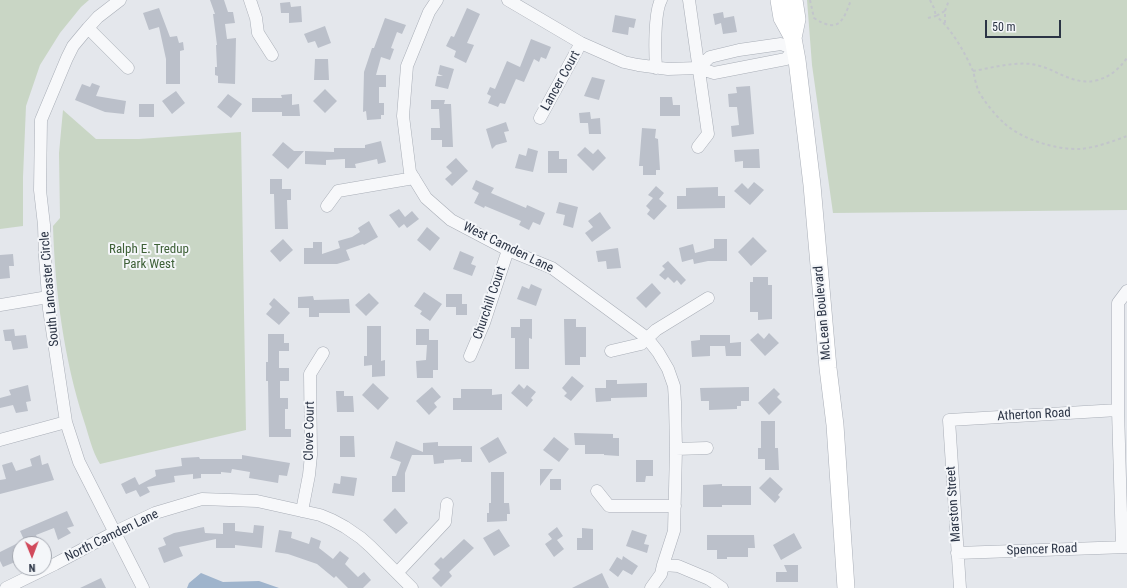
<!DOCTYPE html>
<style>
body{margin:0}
#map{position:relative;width:1127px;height:588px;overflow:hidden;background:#e4e7ec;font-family:"Roboto Condensed",sans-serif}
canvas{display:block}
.north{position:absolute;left:12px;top:536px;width:40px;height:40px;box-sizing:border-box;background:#f4f6f9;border:1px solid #a4a8b1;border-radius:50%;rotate:179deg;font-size:11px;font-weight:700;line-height:16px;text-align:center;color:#2b3445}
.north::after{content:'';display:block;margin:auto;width:14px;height:18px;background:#d1495b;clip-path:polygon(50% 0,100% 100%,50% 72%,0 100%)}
.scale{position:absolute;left:985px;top:20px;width:76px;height:18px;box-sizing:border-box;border:2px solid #2b3445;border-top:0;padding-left:5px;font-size:12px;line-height:14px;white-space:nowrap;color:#2b3445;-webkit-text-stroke:3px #f4f6f9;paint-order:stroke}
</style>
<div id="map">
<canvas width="1127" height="588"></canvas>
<div class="north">N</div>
<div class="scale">50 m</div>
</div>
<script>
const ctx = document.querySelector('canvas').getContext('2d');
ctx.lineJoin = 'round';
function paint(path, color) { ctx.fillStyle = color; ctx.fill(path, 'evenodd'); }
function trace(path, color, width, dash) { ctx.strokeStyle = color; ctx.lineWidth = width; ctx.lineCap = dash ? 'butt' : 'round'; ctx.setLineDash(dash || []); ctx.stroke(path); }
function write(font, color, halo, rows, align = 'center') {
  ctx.font = font + ' "Roboto Condensed",sans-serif'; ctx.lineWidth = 4; ctx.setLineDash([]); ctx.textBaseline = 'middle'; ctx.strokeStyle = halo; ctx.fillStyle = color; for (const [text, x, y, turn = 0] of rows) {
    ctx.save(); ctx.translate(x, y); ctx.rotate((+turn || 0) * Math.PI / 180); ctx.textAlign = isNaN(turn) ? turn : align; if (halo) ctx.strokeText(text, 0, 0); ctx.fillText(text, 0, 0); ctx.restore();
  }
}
const green = new Path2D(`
 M0 0H89L81 7 60 33 40 65 26 106 23 177V226L0 229Z
 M807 0H1127V210L833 213 812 65Z
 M63 110 96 139H139L241 132 246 430 100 464C92 451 89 436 84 421 64 359 55 292 53 226L60 218 59 153Z`);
const water = new Path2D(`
 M201 573 223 582 259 581 279 588H187L189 583Z`);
const building = new Path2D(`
 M210 0H224L228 12H233L235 23 225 24 227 39 236 38 235 84 218 83V76L215 75V67H217L216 45H217L213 14H215Z
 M290 2 291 7 301 6 302 22 289 23V13H281L280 3Z
 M159 8 170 37 177 36 179 43 183 42 184 50 180 51V84H166V59L159 27 149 30 143 13Z
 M467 8 480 14 467 43 474 45 466 63 454 57 456 51 446 46 451 36 454 37Z
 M723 12 724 18 734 16 737 32 723 34 721 23 715 25 713 14Z
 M615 15 636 19 634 28 629 27 628 35 612 32Z
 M385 18 406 25 402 34 397 32 391 48 394 49 390 60 381 57 376 75H386V87H379V103H384V115H381V119L367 120 366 111 363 112 364 72 372 48H374Z
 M325 26 331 43 318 48 315 41 308 43 304 34Z
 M531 39 551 47 546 59 541 57 539 62 534 59 524 82 516 79 505 104 500 103 498 107 488 103 491 96 487 94 490 87 495 89 507 61 520 67Z
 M315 59H328L329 80H314Z
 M440 65 454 69 448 89 435 86 437 76H443L438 74Z
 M592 77 605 80 599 100 584 96Z
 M92 83 100 86 96 96 126 101 124 114 105 112 75 100 82 84 90 87Z
 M750 86 754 134 732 137 731 126 739 125 737 107H729L728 94 737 93 736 87Z
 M325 89 337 101 325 113 313 101Z
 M176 91 185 103 172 114 162 101Z
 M228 94 242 104 231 118 217 107Z
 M292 94V105L299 104 300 116H282V112H252V98H282L281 95Z
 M660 97H672L673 105H680V116H660Z
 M431 100H445L444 104H451L453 147H442V140H431V128H440L439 109H431Z
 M139 104H154V117H139Z
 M590 112 591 119 600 118 601 134H589L588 123H580L579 113Z
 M506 122 509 131 504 132 507 142 496 145 492 149 486 129Z
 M642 128 656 129 655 138 658 139 660 170H656V175H643V166H639Z
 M381 141 386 162 378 164 377 159 355 164 356 168H345V159L326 160V165L305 164V151L334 152V148H365V145Z
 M283 142 294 151H304L288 169 272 155Z
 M585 147 593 154 598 149 606 158 593 171 577 155Z
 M528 148 538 151 533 172 515 168 519 154 526 156Z
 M759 149 760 168H743V161L735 162 734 150Z
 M548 151H559V159H567V173H548Z
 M456 158 468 171 452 186 445 179 452 173 446 167Z
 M270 179H282V189H291V200H287L288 229H275L274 194H270Z
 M476 180 494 188 491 193 526 208 527 205 545 213 540 225 533 222 529 230 519 225 521 221 485 206 484 208 474 203 479 193 472 189Z
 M754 182 764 190 750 205 734 191 742 183 748 189Z
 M656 186 664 193 659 199 667 206 654 220 647 214 650 210 646 206 653 198 648 195Z
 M718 187V196H725V208L677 209V196H686V188Z
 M559 202 578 207 573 228 563 225 565 215 556 213Z
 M399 209 405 217 412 211 419 219 407 228 404 224 399 228 389 215Z
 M600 212 611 228 592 242 585 233 593 227 588 221Z
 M369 221 378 237 364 245 363 244 346 250 350 260 337 264H304V248H313V242H322V254L340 248 338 241 352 237 360 232 358 228Z
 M427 227 440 238 430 251 417 240Z
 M753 237 767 251 751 266 738 252Z
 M283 239 293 250 280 262 270 251Z
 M714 239H727V261H708L694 264 693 259 682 262 679 248 693 244 695 253 714 248Z
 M618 248 621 268 607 269 606 261 598 262 596 251Z
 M460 251 474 257 471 264 476 266 472 276 453 269Z
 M13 254 14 266H9L10 278 0 279V255Z
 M668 261 686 280 681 285 677 280 674 283 668 277 665 280 659 275 665 269 662 266Z
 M753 277H768V285H772V319L758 320V312H750V282H753Z
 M652 283 661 293 646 308 636 298Z
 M531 284 542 289 536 306 517 299 522 286 529 289Z
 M424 292 442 304 430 321 420 314 422 311 414 306Z
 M369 293 379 303 366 316 355 305Z
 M446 294H462V304H467V315H456V307H446Z
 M313 296 314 300 349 299 350 313H319V317H309V308H298V297Z
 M274 298 290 313 279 325 266 314 272 307 269 304Z
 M520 319H532V339L529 338V369H515V338H511V327H520Z
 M564 319H576V327H586V357H580V365H565Z
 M367 326H381V361L385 360V376L372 377V365L364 366V356H367Z
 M14 329 15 336 26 335 28 348 13 350 11 341H5L3 330Z
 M416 329H429V340H438V370H433V378H417L416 361 426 360 427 345H416Z
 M758 333 764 339 769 333 779 343 765 356 750 340Z
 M268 334H284V343H289V351H279V368H289V381H280V398H288V409H285V429H291V437H269L268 381H266V362H268Z
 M700 335H730V343L741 342V356H726L725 346H710V356L692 357 691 341 700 340Z
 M572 376 584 386 571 401 564 396 567 393 562 388Z
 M606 380H617V384L647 383V397L611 398V401L596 402 595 388H606Z
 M373 383 389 398 378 410 362 395Z
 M519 384 524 389 527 385 536 392 531 398 533 400 527 407 511 393Z
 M28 385 31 401 26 402 28 411 16 413 13 405 0 408V398L11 395 9 390Z
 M432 387 441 397 434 403 437 407 429 415 416 401Z
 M749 387V401H741V406H737V409L709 410V401H701L700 388Z
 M774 388 780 394 777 397 782 402 769 415 758 403Z
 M461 389H492V395L502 394V410H453V398H461Z
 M336 391H344V396H353L354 412H337Z
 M761 421H775V448H778L779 470H765V459H758V448H761Z
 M574 433 613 434V438H619V456L604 455V454H585V445H575Z
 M340 436H354L355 457H340Z
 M498 437 507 453 489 463 480 448Z
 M554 437 569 449 559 462 543 450Z
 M396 441 423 452V443L438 442V446H472V462H461V459L444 460V463L434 464 433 455H412L405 473V492H392V476H396L401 462 390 458Z
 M40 455 42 465 48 463 54 480 0 494V480L6 479 2 465 12 462 16 471 32 466 30 459Z
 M242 455 290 463 287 476 279 475 278 483 249 478 250 472 232 469 231 473 221 472V474H201V478L193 479V474L174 476 175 482 147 487 150 492 140 497 136 490 126 494 121 484 135 477 139 485 156 476 155 470 182 466 181 458 199 457 200 459H242Z
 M636 460H653V476H646L645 482H636Z
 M540 469H553L540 486Z
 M491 472H504V503H509L510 514H507V521L487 522V513H489V503H491Z
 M341 476 357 478 354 496 332 493 334 483 340 484Z
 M770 477 783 489 778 495 780 497 775 503 759 488Z
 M550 479H561V490H550Z
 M722 484V486H751V505H722V507H703V485Z
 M395 508 408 523 396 534 383 520Z
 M67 511 74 526 67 528 71 533 58 540 54 528 36 535 40 544H26L20 531Z
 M223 523H235V531L253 533 254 525 264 526 262 548 235 545V548H216V539L179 547 183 556 164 563 158 548 166 545 163 538 174 533 204 527 205 533 223 534Z
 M557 527 563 536 557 540 564 549 554 557 545 544 552 539 548 534Z
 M582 528 593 529V550H577V538H582Z
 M499 529 510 546 494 556 483 538Z
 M279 530 292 532 291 538 309 544 311 537 321 541 319 548 333 559 340 551 349 558 345 564 358 577 364 572 371 580 363 588H348L336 576 334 578 317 564 288 554 275 552Z
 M632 530 647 535 644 544 649 545 647 553 626 546Z
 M794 533 802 548 781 560 773 545Z
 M707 535H754L755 548H748V557H727V559H717V550H707Z
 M464 539 474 548 449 572 452 576 441 587 432 578 440 570 434 564 441 557 443 559Z
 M20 542V560L3 567 0 561V552Z
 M623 556 638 566 632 575 623 570 618 577 609 570 617 557 622 560Z
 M784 565H798V582H776V572H787Z
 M602 573 609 588H572Z
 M101 578 106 588H80Z`);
const path = new Path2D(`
 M810 0 814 18C839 34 843 21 851 0
 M930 0 934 8 936 16 945 11
 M928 18 936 16C952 29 965 53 973 71 975 78 976 86 979 92 984 101 996 116 1004 123 1021 139 1056 150 1080 149 1094 148 1114 141 1127 136
 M945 23V11L949 0
 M973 71C991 68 1012 62 1031 64 1055 67 1072 87 1098 80 1111 76 1119 69 1127 58`);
const street = new Path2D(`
 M120 0 98 17 88 28 73 46 67 58 41 120 40 190 44 225 45 257 49 309 66 422 79 462 143 588
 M250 0 256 18 258 33 272 55
 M437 0 429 12 407 66 403 116 410 172 426 198 451 220 508 250 552 268 647 338 658 352 668 369 674 386 675 402 676 449 674 531 663 565 661 574 651 588
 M508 0 581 43 624 62 638 65 668 69 698 68 714 73 786 59 794 49 781 44 739 50 710 57 698 68
 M689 0 708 134 698 147
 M88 28 128 68
 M656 68C655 53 654 13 661 0
 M540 118 581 43
 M327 206 338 191 414 178
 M0 305 48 297
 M611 351 641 344 656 330 708 298
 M470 356 484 323 508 250
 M0 440 66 422
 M676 449 707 448
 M597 491 609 506H675
 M302 511 309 475 311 455 310 374 323 353
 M1122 547 1118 410V303L1127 291
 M957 553 1127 547
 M663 565 678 566 709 579 722 588
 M397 573 445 522 447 504
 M6 588 55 564 115 532 155 513 202 499 257 501 320 515 332 520 345 527 361 538 371 547 412 588
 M960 588 949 420 1118 410`);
const secondary = new Path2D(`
 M779 0 782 18 793 38 797 60 812 185 828 368 835 425 846 588
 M793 38 797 19 794 0`);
const streetNames = [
 ["Lancer Court",561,81,-61],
 ["West Camden Lane",508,248,26],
 ["South Lancaster Circle",50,289,-95],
 ["Churchill Court",490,303,-71],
 ["McLean Boulevard",823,313,-95],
 ["Atherton Road",1034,415,-3],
 ["Clove Court",310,431,-89],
 ["Marston Street",954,504,-94],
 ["North Camden Lane",112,536,-26],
 ["Spencer Road",1042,550,-2]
];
const parkNames = [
 ["Ralph E. Tredup",149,250],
 ["Park West",149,265]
];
paint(green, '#c9d6c5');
paint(water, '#9fb4cc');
paint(building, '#bbc0ca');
trace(street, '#a9aeb7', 13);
trace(secondary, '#a9aeb7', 18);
trace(path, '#c2c5cb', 2, [3, 3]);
trace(street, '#f7f8fa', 12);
trace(secondary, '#fff', 17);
write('13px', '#2b3445', '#f4f6f9', streetNames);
write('13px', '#3f6138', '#f4f6f9', parkNames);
</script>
